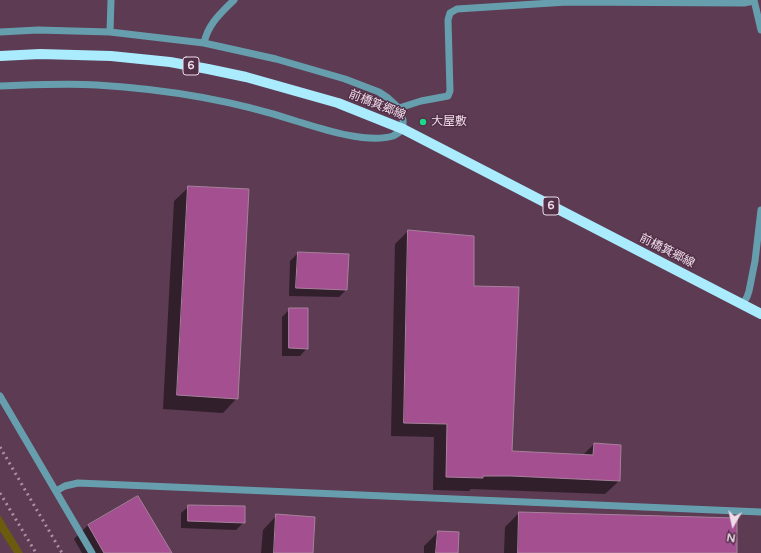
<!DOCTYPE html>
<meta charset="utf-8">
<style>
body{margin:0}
#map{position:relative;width:761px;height:553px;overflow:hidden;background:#5c3b53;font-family:"Varela Round",sans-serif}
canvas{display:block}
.north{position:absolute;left:713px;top:505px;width:40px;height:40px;-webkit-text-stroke:3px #513048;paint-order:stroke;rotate:189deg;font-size:11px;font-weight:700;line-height:16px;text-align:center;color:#f0dbe9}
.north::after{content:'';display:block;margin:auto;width:14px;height:18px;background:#f0dbe9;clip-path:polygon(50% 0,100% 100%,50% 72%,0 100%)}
</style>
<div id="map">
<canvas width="761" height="553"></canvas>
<div class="north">N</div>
</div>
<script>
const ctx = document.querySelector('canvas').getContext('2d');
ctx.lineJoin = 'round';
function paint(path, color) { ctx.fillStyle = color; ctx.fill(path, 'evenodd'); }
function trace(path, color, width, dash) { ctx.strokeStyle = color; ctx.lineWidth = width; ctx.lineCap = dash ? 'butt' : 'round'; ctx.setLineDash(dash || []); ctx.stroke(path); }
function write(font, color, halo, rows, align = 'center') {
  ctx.font = font + ' "Varela Round","Noto Sans JP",sans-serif'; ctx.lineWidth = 3; ctx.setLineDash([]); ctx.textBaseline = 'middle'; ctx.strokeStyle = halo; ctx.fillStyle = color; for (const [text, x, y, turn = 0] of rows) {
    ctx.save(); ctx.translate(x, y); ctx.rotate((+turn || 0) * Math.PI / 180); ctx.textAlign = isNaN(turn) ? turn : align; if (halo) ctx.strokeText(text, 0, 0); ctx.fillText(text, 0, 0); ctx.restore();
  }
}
const green = new Path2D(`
 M0 515 23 553H14L0 531Z`);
const shadow = new Path2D(`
 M189 187 237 398 223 413 163 409 174 201Z
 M408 231 473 287 511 452 583 455 594 444 619 481 605 494 471 489 469 491 433 490 434 437 391 436 395 244Z
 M298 253 346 290 339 297 289 296 290 261Z
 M290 309 307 348 300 356H282V317Z
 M189 506 244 522 236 530 181 528V513Z
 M519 513 736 553H504L505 527Z
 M277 515 312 553H261L263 530Z
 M88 525 171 553H82L74 539Z
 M438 532 457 553H424V546Z`);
const building = new Path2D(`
 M188 186 249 189 238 399 177 395Z
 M408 230 474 236V286L519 287 512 451 593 455 594 443 621 445 620 481 511 476H483V478L446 477 447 424 404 423Z
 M298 252 349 254 347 290 296 288Z
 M289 308H308V349L289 348Z
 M138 496 172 553H104L88 525Z
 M188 505 245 506V523L188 521Z
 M519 512 737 518V553H518Z
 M276 514 315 517 313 553H274Z
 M438 531 459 532 458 553H436Z`);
const minor = new Path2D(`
 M754 0 761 30
 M0 32 38 30 110 32 204 43 276 59 345 79 379 92 388 98 399 108 403 120V129C400 132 397 134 393 136 367 144 322 129 296 121 232 100 164 89 97 85 65 83 32 85 0 86
 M110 32 111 0
 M204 43C208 24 221 13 234 0
 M399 108 421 101 448 96 450 91 448 20 450 13 457 9 567 2 744 3 754 1
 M742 305 747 297 749 291 755 261 761 210
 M0 396 92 553
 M56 491 65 486 78 483 761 512`);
const major = new Path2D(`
 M0 56 40 54 111 56 170 62 208 69 246 77 338 103 403 129 761 314`);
const rail = new Path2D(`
 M0 447 62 553
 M0 493 36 553`);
const markers = [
 [423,122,4,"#1dd888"]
];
const shields = [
 [191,66,16],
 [551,206,16]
];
const shieldNames = [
 ["6",191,66],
 ["6",551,206]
];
const streetNames = [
 ["前橋箕郷線",377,105,22],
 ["前橋箕郷線",667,251,27]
];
const poiNames = [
 ["大屋敷",431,122]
];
paint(green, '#6a5b0e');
paint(shadow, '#0007');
paint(building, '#a44f90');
trace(building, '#a7819c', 1);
trace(minor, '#679ead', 7);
trace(major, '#aaecfe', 10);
trace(rail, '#ac91a4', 3, [2, 4]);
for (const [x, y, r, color] of markers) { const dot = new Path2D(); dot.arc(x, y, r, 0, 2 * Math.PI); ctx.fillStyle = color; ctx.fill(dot); trace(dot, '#513048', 1.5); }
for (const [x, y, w] of shields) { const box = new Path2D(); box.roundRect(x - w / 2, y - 9, w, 18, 3); ctx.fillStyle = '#513048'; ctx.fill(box); trace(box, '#f0dbe9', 1); }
write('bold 11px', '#f0dbe9', null, shieldNames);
write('12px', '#f0dbe9', '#513048', streetNames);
write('12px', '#f0dbe9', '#513048', poiNames, 'left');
</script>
